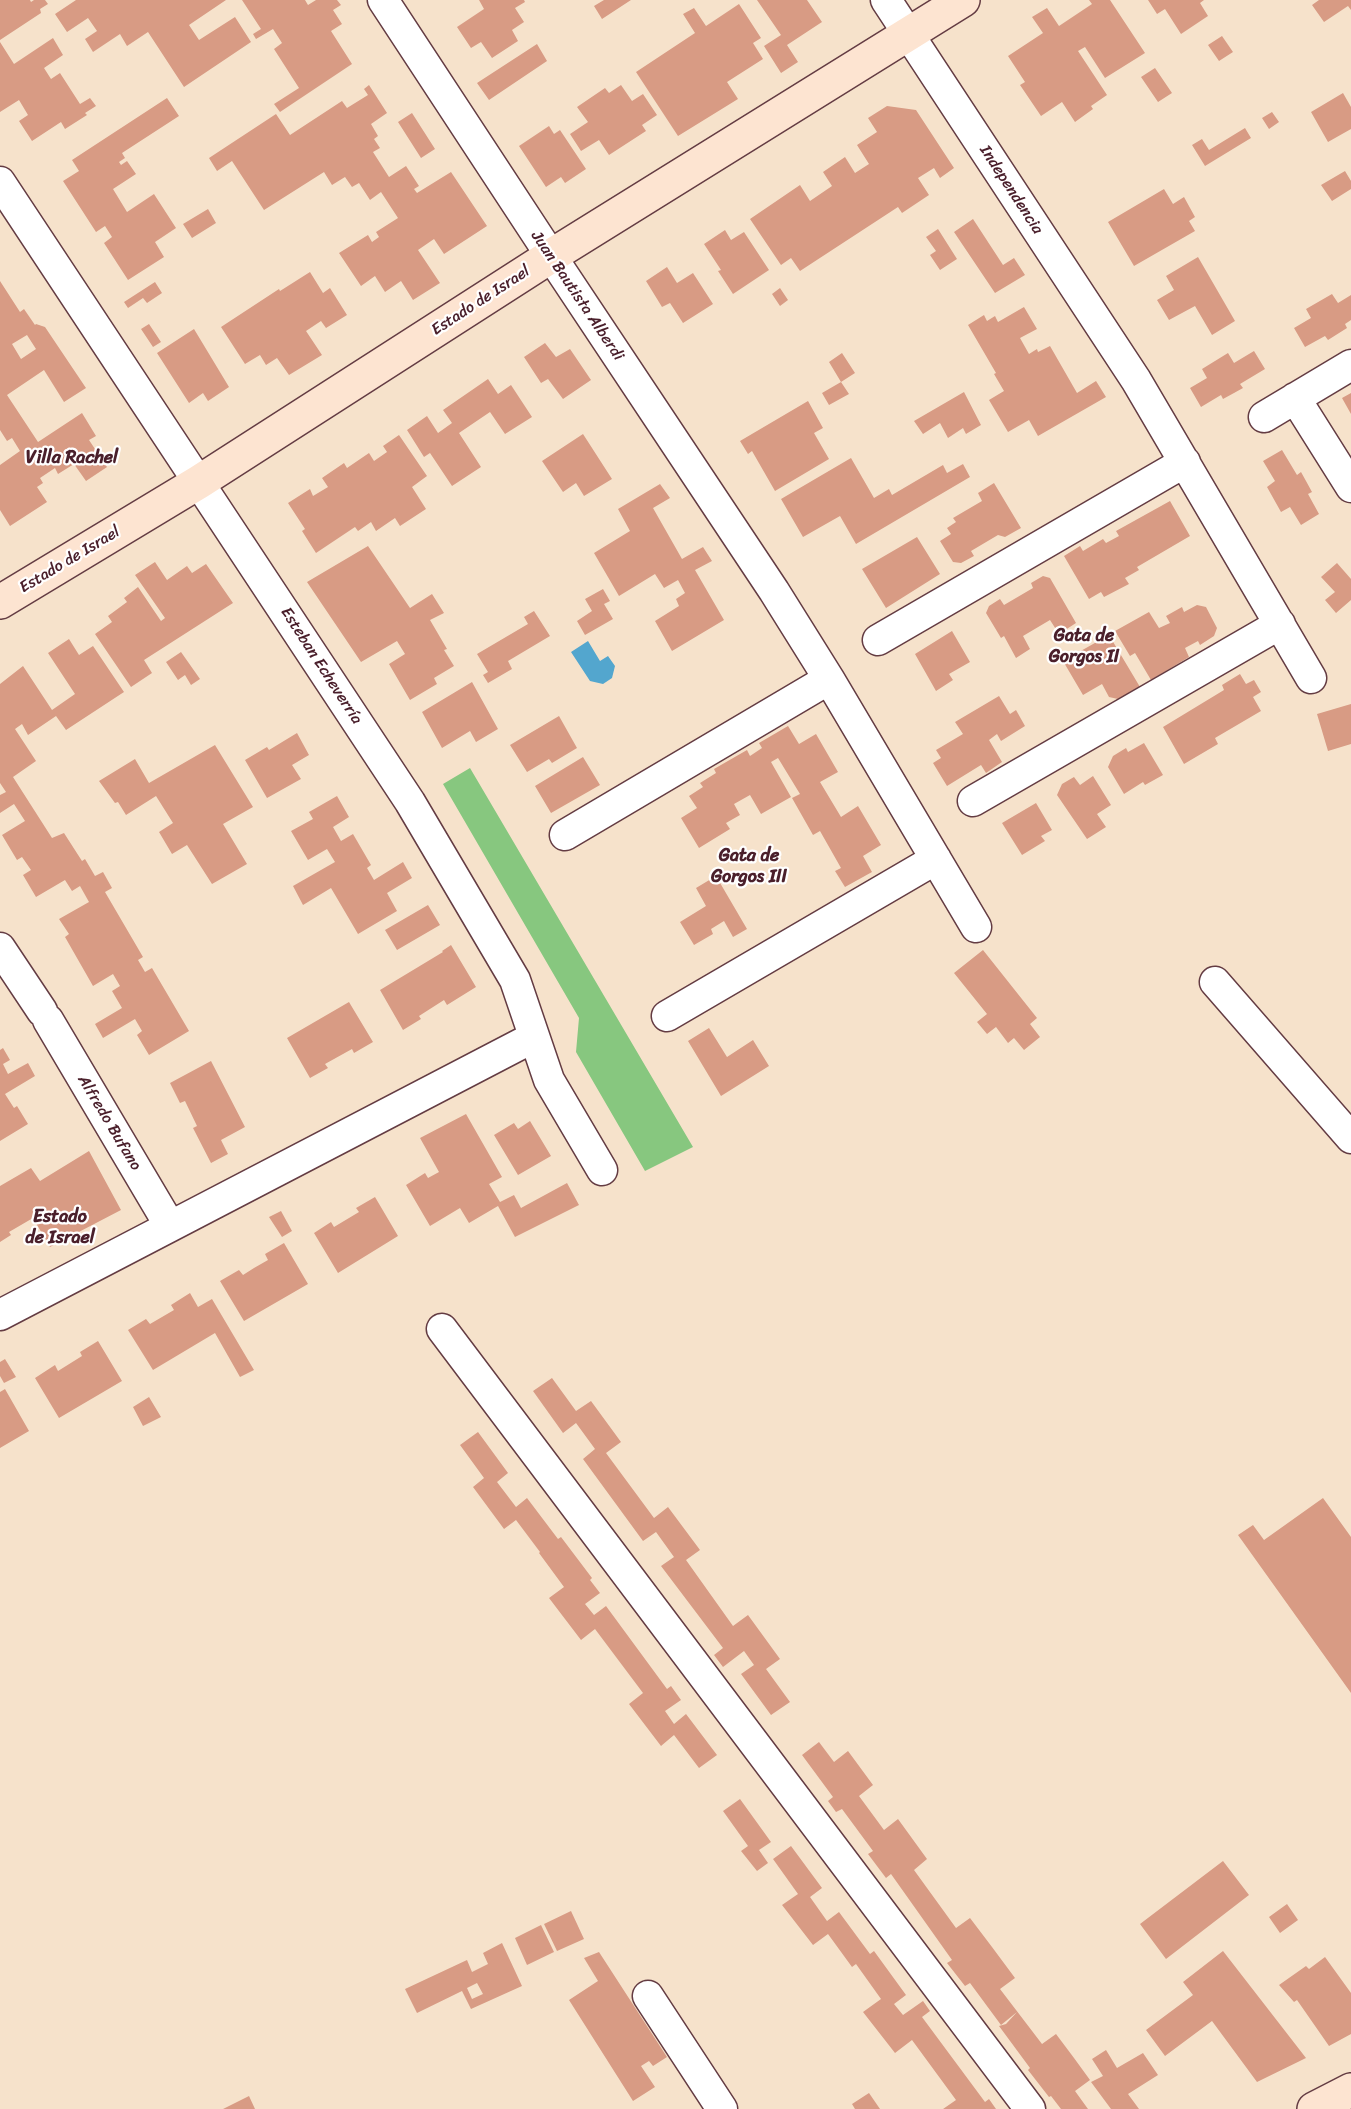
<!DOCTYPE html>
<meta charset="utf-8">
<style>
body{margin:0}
canvas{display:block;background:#f6e2cb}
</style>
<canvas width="1351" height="2109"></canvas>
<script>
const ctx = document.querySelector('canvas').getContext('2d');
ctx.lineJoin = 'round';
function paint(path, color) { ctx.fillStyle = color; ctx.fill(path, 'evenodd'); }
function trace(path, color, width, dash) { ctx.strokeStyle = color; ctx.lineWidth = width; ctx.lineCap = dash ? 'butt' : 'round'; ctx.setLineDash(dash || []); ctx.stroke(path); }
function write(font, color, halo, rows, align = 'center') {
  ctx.font = font + ' Sriracha,sans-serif'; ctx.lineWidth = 4.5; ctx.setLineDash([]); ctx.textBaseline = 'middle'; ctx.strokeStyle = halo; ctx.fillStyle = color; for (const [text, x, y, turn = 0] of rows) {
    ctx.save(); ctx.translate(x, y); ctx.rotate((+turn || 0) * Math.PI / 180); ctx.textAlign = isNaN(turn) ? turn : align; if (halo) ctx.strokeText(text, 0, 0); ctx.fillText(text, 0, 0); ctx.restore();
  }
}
const green = new Path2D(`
 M470 768 693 1147 645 1171 576 1052 579 1018 443 784Z`);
const water = new Path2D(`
 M588 641 600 661 608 656 615 666 612 678 603 684 590 681 571 652Z`);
const building = new Path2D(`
 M0 0H30L31 2 34 0H45L48 4 40 9 41 13 0 40Z
 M76 0H226L189 25 199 40 235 17 251 42 184 87 148 32 127 46 120 34 93 52 85 39 97 31 88 18 67 32 55 14Z
 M242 0H305L308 5 316 0H337L341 5 333 10 342 24 331 31 352 64 280 112 274 104 299 88 274 49 282 43 273 29 256 39 253 34 261 29Z
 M479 0H524L525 2 515 8 524 22 512 30 518 41 492 58 481 42 471 48 457 27 484 9Z
 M604 0H631L602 19 594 6Z
 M757 0H807L822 22 787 45 798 62 781 73 764 46 781 35Z
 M1089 0H1110L1145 53 1105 78 1085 47 1078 51 1107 95 1091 106 1093 109 1075 122 1062 102 1041 116 1020 85 1025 82 1008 56 1043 33 1032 17 1047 8 1059 26 1092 4Z
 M1148 0H1204L1200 3 1208 16 1181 34 1165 9 1157 14Z
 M1319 0H1351V10L1348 6 1324 22 1312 5Z
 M739 4 761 38 753 43 763 59 727 82 738 99 678 136 636 72 695 33 683 14 694 8 706 26Z
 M1222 36 1233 52 1219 61 1208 45Z
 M53 38 63 55 44 68 51 79 60 73 80 104 90 98 96 106 85 113 87 115 65 129 61 122 32 141 19 121 28 115 19 100 0 112V42L14 64Z
 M537 44 547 61 489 100 477 83Z
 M1155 68 1172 93 1158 102 1141 77Z
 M369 85 387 113 371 124 378 136 374 139 380 148 373 152 389 177 406 166 419 186 414 189 417 193 451 172 487 226 444 254 434 239 418 250 440 283 413 300 401 281 385 292 375 276 361 286 339 253 368 235 372 242 379 237 376 232 398 218 381 192 370 200 359 183 352 187 345 177 332 185 324 172 264 210 232 161 217 171 209 158 276 114 290 135 342 101 347 108 368 95 364 89Z
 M621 85 632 101 643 94 657 115 642 125 646 131 609 155 599 140 581 151 570 134 588 122 577 107 605 88 609 93Z
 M1343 93 1351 107V129L1328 142 1311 112Z
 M167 98 179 116 122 153 125 158 119 162 121 165 127 161 136 174 113 189 127 212 154 194 176 228 155 242 164 257 128 280 104 243 112 237 105 226 96 232 63 181 79 171 72 160Z
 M887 106 916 110 954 168 940 178 934 168 918 178 929 195 902 213 898 207 800 271 791 258 781 265 750 219 800 185 810 201 832 186 823 172 845 157 855 173 869 164 857 145 877 132 868 118Z
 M1272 112 1279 122 1269 129 1262 118Z
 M412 113 435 149 421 158 398 122Z
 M549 126 554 134 560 130 586 169 565 183 561 177 546 187 519 146Z
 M1245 128 1251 138 1205 166 1192 145 1202 139 1209 150Z
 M1345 171 1351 181V189L1332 201 1321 185Z
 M1164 189 1173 204 1184 197 1195 217 1189 221 1195 231 1134 266 1108 222Z
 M208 209 216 223 192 238 183 224Z
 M973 219 1003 265 1014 258 1025 275 995 293 954 232Z
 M938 229 957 259 940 270 930 255 936 251 926 237Z
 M725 230 731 240 744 232 769 270 733 294 718 271 721 270 704 244Z
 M1198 257 1235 321 1212 335 1195 306 1169 320 1157 300 1174 290 1166 276Z
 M667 267 677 283 693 273 713 304 683 323 670 303 662 307 646 281Z
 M310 272 323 293 330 288 347 315 326 328 321 321 306 331 322 355 289 375 277 358 266 365 260 355 245 364 221 327 279 289 280 291Z
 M0 281 20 312 24 309 35 325 36 324 45 327 86 388 64 402 44 370 7 395 38 442 82 413 96 436 89 440 107 467 86 481 74 464 58 474 55 468 40 478 43 483 37 487 47 502 10 526 0 510V465L20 451 12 438 7 441 0 430ZM27 335 36 349 21 359 12 344Z
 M155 282 162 293 147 303 143 298 128 308 124 302Z
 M780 288 788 300 780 306 772 294Z
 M1332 294 1338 303 1351 295V320L1345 324 1347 328 1328 340 1325 336 1305 347 1294 328 1311 318 1306 309Z
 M1024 307 1037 329 1020 338 1029 354 1037 349 1038 352 1050 346 1077 393 1096 381 1106 397 1038 436 1029 420 1008 432 989 400 1004 391 994 374 996 373 968 325 984 315 987 321 995 316 998 322Z
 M149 324 161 342 153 347 141 329Z
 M194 329 229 387 208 401 203 393 189 403 157 353Z
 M545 343 556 357 570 349 591 380 563 399 548 379 541 383 524 357Z
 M1254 351 1265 369 1240 384 1243 388 1234 393 1223 399 1221 395 1201 407 1190 388 1207 378 1202 369 1228 353 1234 363Z
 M842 353 855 373 841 382 849 394 829 405 822 393 841 382 829 362Z
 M488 379 498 394 511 385 532 417 505 434 490 412 459 433 481 467 452 486 430 453 424 457 407 430 427 416 438 433 452 423 443 410Z
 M964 392 981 425 966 434 963 428 948 438 940 423 923 434 914 421Z
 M1351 393V414L1342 398Z
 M808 401 823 428 814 433 829 459 775 491 752 451 748 454 740 441Z
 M583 434 612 479 584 496 576 483 563 492 542 461Z
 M399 435 427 476 412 487 426 509 400 526 395 518 376 531 371 522 358 531 355 527 316 553 302 531 305 529 288 503 310 489 313 496 328 487 322 478 344 463 347 468 369 453 374 461 387 452 383 446Z
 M1282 450 1297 475 1301 472 1306 481 1312 492 1308 494 1319 514 1301 525 1290 507 1281 512 1267 487 1275 481 1263 461Z
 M851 458 874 498 889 489 892 495 943 465 947 473 963 464 970 477 856 544 840 516 803 537 781 499Z
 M994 483 1021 528 1005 537 998 535 971 551 974 556 961 563 953 562 940 541 951 534 947 528 956 522 953 518 982 501 978 493Z
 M660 484 670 498 653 508 682 559 703 547 712 561 695 570 724 620 672 651 655 621 679 606 676 599 685 593 678 580 664 588 655 574 619 596 594 553 630 531 618 509Z
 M1170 501 1190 536 1137 567 1139 570 1125 578 1129 584 1104 597 1101 592 1089 599 1064 556 1080 546 1083 551 1103 539 1106 543 1119 536 1116 531Z
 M917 537 940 574 886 608 862 569Z
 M368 546 410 608 432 594 444 613 430 620 447 649 444 650 454 666 434 678 437 684 410 700 389 664 405 654 397 641 361 662 307 582Z
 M155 562 167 580 187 566 192 573 206 564 233 603 144 660 152 673 131 687 95 634 112 622 108 616 127 602 124 598 138 587 161 621 165 618 135 575Z
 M1337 563 1351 579V600L1336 613 1325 600 1335 592 1321 577Z
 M1043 576 1050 578 1076 623 1059 634 1050 620 1023 636 1030 649 1016 658 1004 636 1001 638 986 613 989 606 1000 599 1004 605 1033 588 1031 583Z
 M603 589 610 601 604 604 613 619 585 635 577 621 592 611 585 599Z
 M1197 605 1206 607 1217 628 1214 636 1200 645 1198 641 1185 648 1189 657 1151 680 1135 653 1130 656 1115 631 1149 612 1159 628 1170 623 1166 616 1182 607 1184 612Z
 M534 611 550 636 508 661 512 669 488 683 483 675 488 672 477 654 528 624 524 617Z
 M952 631 970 662 949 674 953 680 936 691 915 654Z
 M1109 635 1140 687 1118 699 1109 697 1102 684 1083 695 1063 661Z
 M69 639 79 655 93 646 124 692 66 730 56 716 28 735 22 724 15 729 36 761 13 777 52 838 64 833 82 861 85 859 95 876 103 872 112 888 105 892 143 957 138 960 145 972 152 968 189 1031 149 1055 137 1035 142 1031 135 1019 103 1038 95 1024 122 1008 112 991 120 986 113 974 93 986 65 937 69 934 59 919 89 902 80 886 72 891 65 880 36 897 23 875 31 870 22 857 17 860 2 835 25 821 14 804 0 813V795L6 792 0 783V684L23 666 52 710 75 694 48 653Z
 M181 652 200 679 191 685 185 675 178 680 166 662Z
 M1240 674 1246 684 1254 680 1261 692 1253 697 1261 711 1215 738 1218 744 1184 764 1163 727 1224 690 1222 685Z
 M472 682 498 729 476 742 470 731 442 748 422 712Z
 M999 696 1010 714 1016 710 1025 726 1001 741 997 734 989 740 1002 762 986 773 981 765 947 786 933 763 941 758 936 750 963 734 955 722Z
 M1351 704V744L1328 751 1317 714Z
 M559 716 577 748 552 763 549 759 527 772 510 745Z
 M788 726 799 744 816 734 838 772 820 782 841 817 858 806 881 845 863 856 872 872 845 887 835 871 841 868 820 831 813 835 792 798 800 794 778 758 771 762 791 797 761 814 750 795 734 804 740 815 726 823 730 829 699 848 681 818 697 808 689 796 703 787 700 783 716 773 714 769 747 750 750 756 762 748 759 743Z
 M297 733 309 755 292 765 301 779 267 798 245 760 267 747 269 750Z
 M1144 743 1163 775 1145 785 1143 782 1124 794 1108 767 1113 756 1126 748 1128 752Z
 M215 745 253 807 223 824 247 864 212 884 187 845 172 854 159 832 173 823 156 796 126 815 118 802 115 803 99 781 135 759 149 783Z
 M583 757 600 785 551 813 535 786Z
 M1093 776 1111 805 1097 814 1106 827 1087 839 1057 795 1062 784 1074 777 1080 785Z
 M337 796 349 817 333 827 341 841 353 834 371 865 367 868 374 880 403 862 412 878 387 893 397 911 358 934 331 888 303 905 293 886 335 862 327 849 308 860 291 831 313 819 309 812Z
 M1036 803 1052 830 1041 836 1045 841 1022 855 1002 823Z
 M716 876 747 929 733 937 724 921 711 929 713 934 694 945 680 922 706 906 696 888Z
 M428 905 440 925 397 950 385 930Z
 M451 945 476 987 447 1005 444 1000 419 1016 421 1019 403 1030 380 990 443 952 442 951Z
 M983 950 1037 1018 1030 1024 1040 1037 1024 1050 1014 1038 1008 1043 996 1027 987 1034 977 1022 987 1014 954 973Z
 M349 1002 373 1042 354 1053 352 1049 325 1064 328 1068 310 1078 287 1038Z
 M709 1028 727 1057 753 1040 769 1066 721 1096 688 1041Z
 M3 1048 10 1060 3 1064 8 1074 28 1063 35 1076 5 1094 14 1108 17 1106 28 1124 0 1141V1050Z
 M211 1061 245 1127 221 1140 228 1154 211 1163 193 1128 197 1126 185 1101 180 1103 170 1083Z
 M466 1114 502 1177 489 1184 500 1202 514 1195 521 1208 567 1183 579 1205 515 1237 498 1206 469 1223 460 1208 430 1226 406 1185 425 1173 428 1178 439 1172 420 1138Z
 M530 1121 551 1156 518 1175 494 1135 514 1123 518 1129Z
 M89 1151 121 1210 50 1247 33 1218 9 1232 11 1235 0 1242V1186L31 1168 40 1181Z
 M375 1197 398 1236 338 1273 314 1233 331 1222 334 1227 359 1212 356 1208Z
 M281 1211 292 1231 282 1237 269 1217Z
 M284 1243 308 1284 244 1321 220 1281 239 1270 243 1275 254 1268 268 1260 265 1254Z
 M190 1293 198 1307 212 1299 254 1370 240 1377 215 1333 153 1370 128 1330 146 1319 150 1324 174 1310 171 1305Z
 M98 1341 122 1381 59 1418 35 1378 55 1365 58 1371 82 1356 80 1352Z
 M5 1359 16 1377 4 1383 0 1376V1362Z
 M552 1378 576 1411 591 1401 621 1442 606 1453 654 1518 668 1507 700 1550 686 1560 733 1626 748 1615 780 1659 766 1669 790 1702 771 1715 741 1674 754 1665 744 1651 723 1667 714 1655 723 1648 661 1566 674 1557 656 1532 643 1541 583 1459 595 1449 576 1423 563 1433 533 1391Z
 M5 1389 29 1431 0 1448V1392Z
 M149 1397 161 1417 143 1426 133 1407Z
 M478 1432 508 1473 497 1482 516 1507 527 1498 558 1539 561 1537 592 1578 590 1580 600 1593 585 1604 594 1615 606 1606 667 1689 671 1686 681 1700 665 1711 674 1724 686 1714 717 1755 699 1768 674 1735 661 1746 629 1704 643 1693 595 1629 581 1640 549 1598 564 1587 539 1553 540 1552 516 1520 504 1529 473 1487 484 1478 460 1445Z
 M1323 1498 1351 1537V1693L1238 1535 1253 1525 1264 1540Z
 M819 1742 834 1762 848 1751 873 1785 859 1796 884 1830 898 1819 927 1859 914 1870 956 1928 970 1918 992 1947 1015 1978 1000 1989 1042 2044 1056 2034 1074 2058 1090 2080 1075 2091 1088 2109H1061L1051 2096 1049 2097 1028 2070 1030 2068 999 2026 1006 2024 1017 2012 1001 2025 970 1983 965 1986 947 1963 952 1960 891 1874 886 1878 868 1854 873 1851 842 1809 836 1812 828 1801 833 1797 802 1755Z
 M740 1799 771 1842 759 1850 768 1863 757 1871 741 1851 748 1846 723 1811Z
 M791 1846 822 1888 810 1897 827 1921 839 1912 870 1954 874 1951 906 1995 894 2004 903 2015 923 2001 930 2011 922 2017 985 2102 989 2099 996 2109H943L956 2100 912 2040 895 2053 863 2012 881 1999 856 1964 852 1967 828 1934 813 1945 782 1905 798 1894 773 1859Z
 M1223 1861 1249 1895 1166 1959 1140 1924Z
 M1287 1904 1298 1920 1280 1933 1269 1917Z
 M571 1911 584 1939 557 1951 544 1924Z
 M541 1925 554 1952 527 1965 515 1938Z
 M502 1943 522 1986 471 2009 462 1991 417 2013 405 1989 467 1960 472 1972 488 1964 483 1953ZM477 1983 483 1994 472 1999 467 1988Z
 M1223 1951 1306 2058 1257 2082 1212 2021 1165 2056 1146 2030 1193 1995 1183 1982Z
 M599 1952 667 2057 653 2066 649 2061 641 2066 655 2087 633 2101 569 2000 598 1981 584 1958Z
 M1325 1957 1351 1993V2034L1329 2046 1297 2000 1294 2002 1279 1985 1306 1966 1309 1969Z
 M1106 2050 1117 2068 1143 2053 1158 2075 1128 2094 1139 2109H1111L1091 2082 1103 2076 1092 2059Z
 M869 2093 880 2109H855L852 2104Z
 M249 2096 255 2109H223Z`);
const street = new Path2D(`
 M383 0 551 256 774 591 829 679 976 927
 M886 0 1136 380 1311 678
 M0 182 410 802 515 980 549 1080 602 1170
 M1295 398 1351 487
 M1264 417 1351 365
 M878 640 1185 462
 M973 801 1280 624
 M565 835 829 679
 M0 948 42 1011
 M1215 982 1351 1138
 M667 1016 936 859
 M48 1020 170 1226
 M0 1315 534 1037
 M442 1329 1030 2109
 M648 1996 722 2109`);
const secondary = new Path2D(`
 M0 602 199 482 551 256 963 0
 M1314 2109 1351 2090`);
const streetNames = [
 ["Independencia",1011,190,57],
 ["Juan Bautista Alberdi",577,296,56],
 ["Estado de Israel",481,301,-33],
 ["Estado de Israel",70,560,-31],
 ["Esteban Echeverría",321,666,57],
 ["Alfredo Bufano",109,1123,59]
];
const neighbourhoodNames = [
 ["Villa Rachel",72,458],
 ["Gata de",1084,636],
 ["Gorgos II",1084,657],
 ["Gata de",749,856],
 ["Gorgos III",749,877],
 ["Estado",60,1217],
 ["de Israel",60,1238]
];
paint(green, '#87c77f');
paint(water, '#53a6ce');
paint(building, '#d89b84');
trace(street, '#643c43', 33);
trace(secondary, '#643c43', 36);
trace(street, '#fff', 30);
trace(secondary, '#fde4d1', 33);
write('16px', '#4a1f2b', '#fff', streetNames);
write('bold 18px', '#4a1f2b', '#fff', neighbourhoodNames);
</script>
